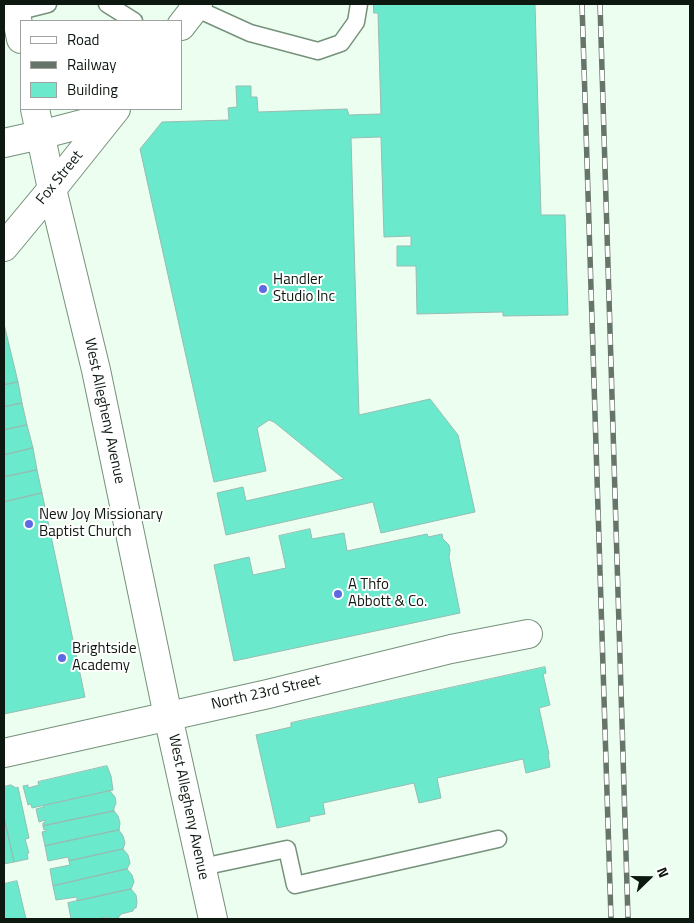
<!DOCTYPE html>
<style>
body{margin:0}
#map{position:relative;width:694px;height:923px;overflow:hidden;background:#ecfeef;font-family:"Titillium Web",sans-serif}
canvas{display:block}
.frame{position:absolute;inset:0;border:5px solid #0d1810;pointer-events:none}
.legend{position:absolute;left:20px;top:20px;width:162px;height:90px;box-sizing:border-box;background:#fff;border:1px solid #9ea39f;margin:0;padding:6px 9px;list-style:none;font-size:15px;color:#0d1810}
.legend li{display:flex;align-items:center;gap:10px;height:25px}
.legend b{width:25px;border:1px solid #9ea39f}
.north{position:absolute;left:624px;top:853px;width:50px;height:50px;-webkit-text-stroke:4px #fff;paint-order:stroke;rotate:68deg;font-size:14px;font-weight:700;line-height:20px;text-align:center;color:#0d1810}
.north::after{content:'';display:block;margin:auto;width:18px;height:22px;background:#0d1810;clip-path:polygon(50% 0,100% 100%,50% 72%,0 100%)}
</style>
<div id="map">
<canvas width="694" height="923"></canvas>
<div class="frame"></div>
<ul class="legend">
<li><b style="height:6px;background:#fff"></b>Road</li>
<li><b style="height:6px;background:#67746a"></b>Railway</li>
<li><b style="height:14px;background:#6be9cd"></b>Building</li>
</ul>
<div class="north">N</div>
</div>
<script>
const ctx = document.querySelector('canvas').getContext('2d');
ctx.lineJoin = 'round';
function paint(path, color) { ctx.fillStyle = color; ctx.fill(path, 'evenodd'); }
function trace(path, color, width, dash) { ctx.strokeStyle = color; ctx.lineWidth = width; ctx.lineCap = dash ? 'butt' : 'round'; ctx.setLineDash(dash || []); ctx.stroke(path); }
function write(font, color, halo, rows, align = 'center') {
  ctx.font = font + ' "Titillium Web",sans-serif'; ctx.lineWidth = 4; ctx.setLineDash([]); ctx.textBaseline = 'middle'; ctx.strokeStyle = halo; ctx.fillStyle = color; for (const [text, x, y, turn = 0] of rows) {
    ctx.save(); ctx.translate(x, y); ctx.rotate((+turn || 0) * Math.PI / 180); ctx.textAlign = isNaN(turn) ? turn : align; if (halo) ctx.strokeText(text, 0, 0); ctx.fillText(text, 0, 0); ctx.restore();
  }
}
const building = new Path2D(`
 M374 4H535L541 215H565L568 315 503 316V312L417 314 416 266H397V246H411V236L384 237 381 137 351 138 359 415 430 399 458 435 475 512 381 533 373 502 226 535 217 493 243 487 246 501 344 479 274 422 269 420 257 428 266 471 214 482 140 149 162 122 229 120 228 108 237 107 236 86H251V97H257L258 112 347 109 349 115 381 114 378 13H374Z
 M4 324 18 382 4 385Z
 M18 382 22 403 4 407V385Z
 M22 403 27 425 4 430V407Z
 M27 425 33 448 4 455V430Z
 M33 448 37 470 4 477V455Z
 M37 470 42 493 4 502V477Z
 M42 493 85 697 4 714V502Z
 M310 529 312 539 344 533 347 551 427 534 428 537 442 534 443 539 449 545 450 550 449 557 460 613 234 661 214 565 249 557 253 575 286 568 279 536Z
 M545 667 546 673 543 674 550 705 539 708 549 754H548L550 767 526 773 523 759 437 778 441 798 419 803 414 783 323 803 325 814 309 817 310 821 277 828 256 735 291 727V723Z
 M107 766 111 776 113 790 32 808 31 804 28 805 23 786 28 785V788L39 785 38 782Z
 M11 785 16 788 18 787 29 838 25 839 29 853H27L28 859 14 862 4 817V787Z
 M110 791 115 797 116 803 114 808V811L43 826V823L45 822V820L39 822 36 809 44 807 43 806Z
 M114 811 118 816 120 823 119 830 45 846 42 832 46 831V829L44 830 43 826Z
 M4 817 14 862 4 864Z
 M119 830 123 836 125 843 123 849 69 861 68 857 48 861 45 846Z
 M123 849 128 855 130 863 127 869 53 886 50 869 70 865 69 861Z
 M127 869 132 875 134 882 131 889 77 901V897L56 900 53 886Z
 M17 881 26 919H4V884Z
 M131 889 136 895 137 902 136 908H134L133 911 121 914 118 918 112 919 106 917 98 919H71L68 903Z`);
const service = new Path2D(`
 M107 4 134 21
 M195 8 250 33 318 51 341 43 356 22 359 4
 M16 12 48 4
 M202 867 287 849 295 885 498 839`);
const minor = new Path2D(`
 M4 143 40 135 109 117
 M4 247 52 189
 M4 753 268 694 451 649 528 634`);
const tertiary = new Path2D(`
 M181 26 198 4
 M52 189 116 109`);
const secondary = new Path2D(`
 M14 4 21 39
 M35 109 52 189 96 370 168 716 213 919`);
const rail = new Path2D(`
 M582 4 611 919
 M600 4 628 919`);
const markers = [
 [263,289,5,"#5f69e1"],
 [29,524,5,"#5f69e1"],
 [338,594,5,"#5f69e1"],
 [62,658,5,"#5f69e1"]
];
const streetNames = [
 ["Fox Street",60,178,-51],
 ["West Allegheny Avenue",104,411,78],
 ["North 23rd Street",266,693,-13],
 ["West Allegheny Avenue",188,807,78]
];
const poiNames = [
 ["Handler",273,280],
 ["Studio Inc",273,297],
 ["New Joy Missionary",39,515],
 ["Baptist Church",39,532],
 ["A Thfo",348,585],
 ["Abbott & Co.",348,602],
 ["Brightside",72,649],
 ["Academy",72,666]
];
paint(building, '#6be9cd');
trace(building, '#95bdb2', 1);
trace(service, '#75917b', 19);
trace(minor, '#75917b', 30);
trace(tertiary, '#75917b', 30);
trace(secondary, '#75917b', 30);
trace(service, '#fff', 16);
trace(minor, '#fff', 28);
trace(tertiary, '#fff', 28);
trace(secondary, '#fff', 28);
trace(rail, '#67746a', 5.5);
trace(rail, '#fff', 4, [11]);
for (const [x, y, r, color] of markers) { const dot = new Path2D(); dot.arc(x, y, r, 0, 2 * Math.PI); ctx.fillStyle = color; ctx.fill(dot); trace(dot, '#fff', 2); }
write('15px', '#0d1810', '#fff', streetNames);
write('15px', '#0d1810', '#fff', poiNames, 'left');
</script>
